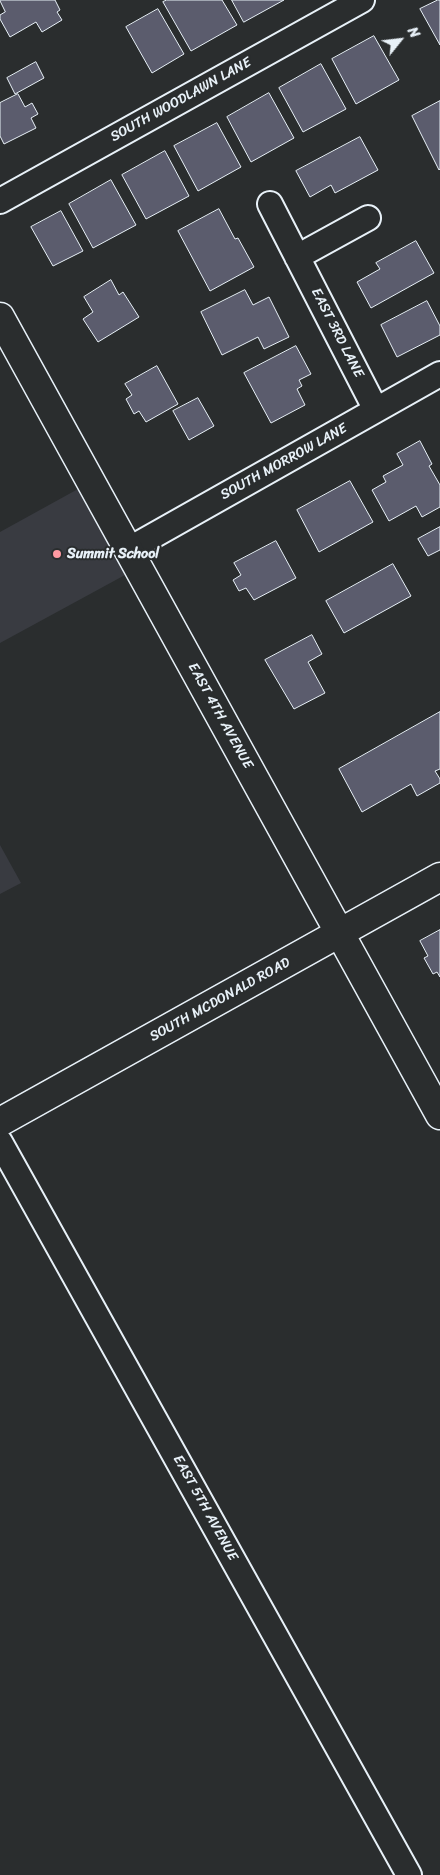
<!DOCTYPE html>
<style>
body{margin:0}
#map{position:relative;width:440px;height:1875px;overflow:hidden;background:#2a2d2e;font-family:Sriracha,sans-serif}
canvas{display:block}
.north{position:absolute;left:375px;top:15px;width:50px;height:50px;-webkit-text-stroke:4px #2a2d2e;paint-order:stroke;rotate:61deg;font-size:14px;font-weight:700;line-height:20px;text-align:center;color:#e8f1f8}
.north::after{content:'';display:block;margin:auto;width:18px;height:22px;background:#e8f1f8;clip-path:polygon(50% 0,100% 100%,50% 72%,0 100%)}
</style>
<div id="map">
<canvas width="440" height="1875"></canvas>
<div class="north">N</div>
</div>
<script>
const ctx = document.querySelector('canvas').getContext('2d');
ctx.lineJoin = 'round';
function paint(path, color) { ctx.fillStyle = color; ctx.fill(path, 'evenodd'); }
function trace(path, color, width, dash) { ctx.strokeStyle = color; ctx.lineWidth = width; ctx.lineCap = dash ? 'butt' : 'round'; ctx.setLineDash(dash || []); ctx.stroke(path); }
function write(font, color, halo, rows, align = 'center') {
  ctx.font = font + ' Sriracha,sans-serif'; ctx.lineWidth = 4; ctx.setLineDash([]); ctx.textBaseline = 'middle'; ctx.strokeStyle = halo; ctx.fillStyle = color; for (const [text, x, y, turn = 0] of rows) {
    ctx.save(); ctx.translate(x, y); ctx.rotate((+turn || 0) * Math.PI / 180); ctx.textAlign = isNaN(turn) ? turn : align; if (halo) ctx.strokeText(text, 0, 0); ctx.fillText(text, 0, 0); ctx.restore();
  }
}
const built = new Path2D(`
 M78 489 125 575 0 643V532Z
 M0 845 21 883 0 894Z`);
const building = new Path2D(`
 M0 0H55L60 10 57 12 62 20 42 32 36 22 10 37 0 19V15L5 12Z
 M167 0H222L237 25 191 51 163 2Z
 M232 0H284L244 22Z
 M438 0H440V45L420 9Z
 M158 9 184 54 152 73 126 27Z
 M374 36 399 80 356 104 332 59Z
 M36 62 44 78 15 94 7 78Z
 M321 64 346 109 303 132 279 88Z
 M269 93 294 138 251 162 227 117Z
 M18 94 25 107 32 103 38 114 31 118 36 128 4 144 0 136V103Z
 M440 101V169L439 170 412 116Z
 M217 123 241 167 198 191 174 146Z
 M360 137 378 170 335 193 331 185 310 197 296 171Z
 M165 151 189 196 146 219 122 175Z
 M111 180 136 225 93 248 69 204Z
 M219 209 235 239 238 238 254 267 210 291 178 231Z
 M61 211 83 251 53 266 31 227Z
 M416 241 434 273 371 308 357 282 380 269 376 263Z
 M111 280 119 295 123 292 139 317 98 342 83 319 93 312 84 297Z
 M245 290 253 305 269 297 289 337 264 349 258 337 222 355 201 312Z
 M427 301 440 326V335L397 357 381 325Z
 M296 346 311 374 299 380 302 386 297 389 305 405 271 423 244 373Z
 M157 366 178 404 146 422 139 411 134 414 126 399 132 395 125 384Z
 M198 398 214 426 189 440 173 411Z
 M420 441 432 464 429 466 440 485V507L422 517 416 506 389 521 372 490 386 482 383 476 403 465 397 454Z
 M350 481 373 522 319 552 297 510Z
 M440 527V550L428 556 418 539Z
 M276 541 296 578 254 600 246 588 239 591 233 580 241 575 234 563Z
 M393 564 411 596 344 633 326 601Z
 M312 635 322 654 308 662 325 693 294 709 265 660Z
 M440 712V769L435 771 440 779V783L417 796 411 784 362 812 339 769Z
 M440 930V977L437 972 433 974 424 958 428 956 420 941Z`);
const street = new Path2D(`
 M0 201 362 0
 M270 204 376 410
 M297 257 368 218
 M128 550 440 374
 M0 1142 409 1875`);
const secondary = new Path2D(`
 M0 317 440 1115
 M0 1122 440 877`);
const markers = [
 [57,554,5,"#ff9aa2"]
];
const streetNames = [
 ["SOUTH WOODLAWN LANE",181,100,-29],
 ["EAST 3RD LANE",337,333,63],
 ["SOUTH MORROW LANE",284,462,-29],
 ["EAST 4TH AVENUE",220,716,61],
 ["SOUTH MCDONALD ROAD",220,1000,-29],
 ["EAST 5TH AVENUE",205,1508,61]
];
const poiNames = [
 ["Summit School",67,554]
];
paint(built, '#393b41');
paint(building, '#5b5c6d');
trace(building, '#e8f1f8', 1);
trace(street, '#e8f1f8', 28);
trace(secondary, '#e8f1f8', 31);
trace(street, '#2a2d2e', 24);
trace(secondary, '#2a2d2e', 28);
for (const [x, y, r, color] of markers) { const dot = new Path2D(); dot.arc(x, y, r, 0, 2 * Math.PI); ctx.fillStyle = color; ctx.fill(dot); trace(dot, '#2a2d2e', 2); }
write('14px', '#e8f1f8', '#2a2d2e', streetNames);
write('bold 14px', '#e8f1f8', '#2a2d2e', poiNames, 'left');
</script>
